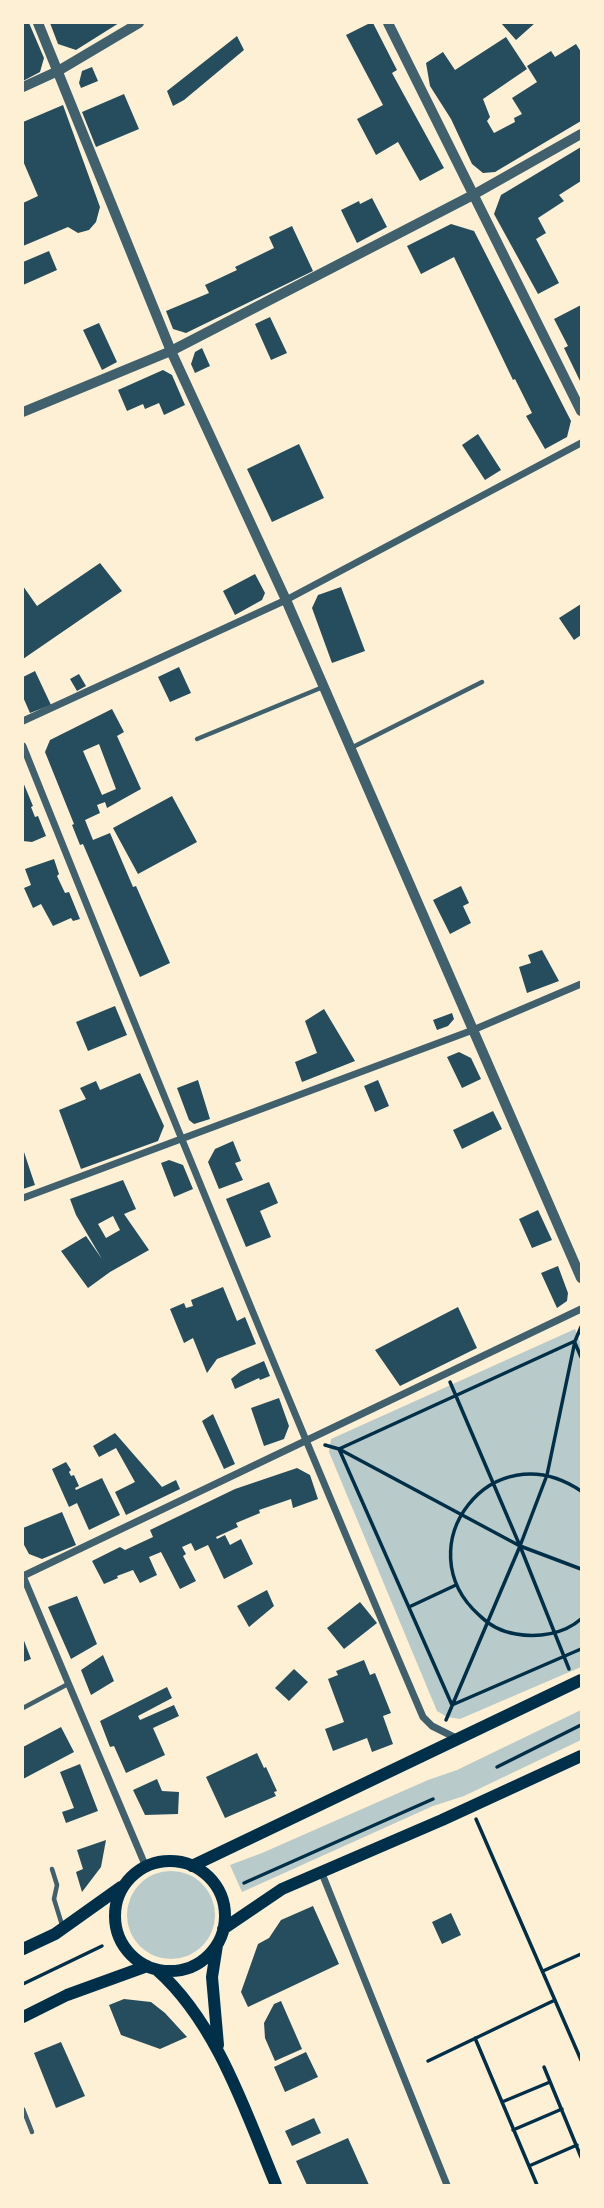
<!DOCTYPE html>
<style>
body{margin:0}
#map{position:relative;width:604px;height:2208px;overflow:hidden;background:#fdf0d5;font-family:Merriweather,serif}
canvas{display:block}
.frame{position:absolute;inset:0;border:24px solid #fdf0d5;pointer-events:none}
</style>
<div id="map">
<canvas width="604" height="2208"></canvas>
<div class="frame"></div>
</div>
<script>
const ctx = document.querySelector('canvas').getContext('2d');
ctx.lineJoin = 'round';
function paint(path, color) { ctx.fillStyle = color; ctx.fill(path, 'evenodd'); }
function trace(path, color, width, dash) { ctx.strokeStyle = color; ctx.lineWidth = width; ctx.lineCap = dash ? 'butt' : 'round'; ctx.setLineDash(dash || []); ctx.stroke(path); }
const green = new Path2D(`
 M575 1329 581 1345V1667L460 1719 447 1717 437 1711 329 1452 331 1439Z
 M581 1710V1740L464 1796 433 1806 242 1892 230 1865 262 1853 428 1780 457 1770Z
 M127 1915a44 44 0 1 1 88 0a44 44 0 1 1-88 0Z`);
const building = new Path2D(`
 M23 23H29L44 58 40 72 23 81Z
 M50 23H119L76 50 58 44Z
 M370 23H373L397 70 392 73 444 168 420 181 398 142 376 155 357 119 383 105 346 35Z
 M501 23H535L516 40Z
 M237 36 244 50 184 100 173 106 167 91Z
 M506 37 527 69 483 99 490 117 487 121 494 133 515 122 514 118 522 114 512 98 537 82 527 66 551 51 555 57 576 44 581 52V121L495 172 483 173 472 164 451 119 430 86 426 63 443 52 455 70Z
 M92 67 98 81 81 88 79 83 82 71Z
 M124 94 139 129 96 147 82 112Z
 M63 105 100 207 96 222 89 230 78 233 68 227 23 246V203L38 196 23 161V122Z
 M581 147V181L559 195 564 201 538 218 546 233 536 239 559 283 538 294 494 214 501 195Z
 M372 198 387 227 357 243 341 210 359 201 360 204Z
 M451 224 474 231 571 421 567 437 545 449 526 416 532 413 515 379 513 380 454 257 421 274 407 246Z
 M292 226 313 271 186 333 173 329 166 311 209 293 205 285 237 270 235 267 274 248 269 237Z
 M49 251 57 270 23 285V262Z
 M581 305V383L564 348 568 346 554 319Z
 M270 317 287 353 271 360 255 324Z
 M99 323 117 362 102 370 83 330Z
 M202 348 210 366 195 373 191 364 195 352Z
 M163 370 172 375 185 405 164 415 159 403 145 409 143 404 127 411 118 390Z
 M478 434 501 470 485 480 462 445Z
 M299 444 324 498 272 522 247 469Z
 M100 563 122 591 23 659V586L37 606Z
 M255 574 265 593 262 600 235 615 223 591Z
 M341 587 365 651 332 663 312 608 318 595Z
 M581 604V635L574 640 559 618Z
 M179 667 191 693 170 702 158 677Z
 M35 671 51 705 30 713 23 697V677Z
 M79 674 86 686 77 691 70 679Z
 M112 709 124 732 117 736 141 789 107 808 105 802 97 805 100 813 85 820 93 840 110 833 133 887 136 886 170 963 140 977 83 844 80 845 72 825 74 824 45 752 50 740ZM99 744 116 789 102 795 83 751Z
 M23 782 33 806 31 807 35 817 38 816 46 836 32 842 23 841Z
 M172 796 197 842 138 874 113 828Z
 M54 859 59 874 57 876 65 893 69 892 80 919 73 921 71 918 53 926 41 904 33 908 24 888 31 885 25 869Z
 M461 886 469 903 463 906 471 923 450 934 433 900Z
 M542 950 559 981 527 993 519 967 531 963 528 955Z
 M115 1006 127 1035 88 1051 76 1022Z
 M324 1009 355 1061 302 1082 295 1062 317 1053 305 1021Z
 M452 1013 454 1019 448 1026 437 1030 433 1020Z
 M459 1052 471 1058 481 1079 462 1088 447 1057Z
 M140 1073 164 1126 158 1141 81 1169 59 1110 86 1099 80 1088 96 1081 100 1090Z
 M198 1080 210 1119 194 1124 189 1120 177 1088Z
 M378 1080 389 1106 375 1112 364 1086Z
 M493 1111 502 1129 462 1149 453 1130Z
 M233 1141 241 1161 235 1163 243 1180 219 1189 208 1162 215 1149Z
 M23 1149 35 1185 23 1189Z
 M169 1160 183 1165 193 1189 174 1197 161 1163Z
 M123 1180 136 1209 124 1214 149 1250 110 1272 88 1288 61 1251 86 1236 102 1259 76 1215 70 1199ZM113 1216 120 1230 106 1238 98 1224Z
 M269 1182 278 1203 260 1211 271 1237 246 1247 226 1199Z
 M538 1210 552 1240 532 1248 519 1219Z
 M558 1266 568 1293 567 1301 557 1308 541 1273Z
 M223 1287 237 1321 245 1317 256 1344 217 1359 207 1373 193 1338 184 1343 170 1309 184 1303 186 1308 193 1306 191 1300Z
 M458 1307 477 1348 400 1386 375 1350Z
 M264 1361 270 1376 260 1380 259 1378 235 1389 231 1379 241 1371Z
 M279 1398 289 1426 284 1439 264 1446 251 1408Z
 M213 1414 235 1464 224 1469 202 1421Z
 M115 1433 162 1487 176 1480 180 1489 126 1515 115 1492 135 1482 116 1448 99 1457 93 1446Z
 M66 1462 71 1470 69 1472 71 1476 74 1475 79 1486 75 1488 76 1490 102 1478 120 1515 89 1530 77 1503 69 1507 52 1469Z
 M297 1468 310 1475 318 1499 293 1508 291 1499 259 1510 260 1513 236 1523 238 1527 216 1537 217 1539 225 1535 230 1545 241 1539 253 1564 224 1579 208 1545 195 1551 191 1543 182 1547 186 1554 183 1556 196 1581 180 1589 161 1552 149 1557 157 1575 140 1583 133 1570 117 1576 118 1578 104 1584 92 1561 120 1547 125 1550 153 1537 150 1530 235 1489Z
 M62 1512 76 1545 42 1559 29 1554 23 1543V1528Z
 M267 1590 274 1606 249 1627 237 1606Z
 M77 1596 97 1644 71 1659 48 1607Z
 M360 1602 377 1623 344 1649 327 1628Z
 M23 1638 31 1659 23 1662Z
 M103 1655 114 1681 91 1695 81 1670Z
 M364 1660 370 1675 375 1673 391 1713 383 1716 393 1744 372 1752 367 1738 333 1751 325 1729 344 1722 328 1679 338 1675 336 1671Z
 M294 1669 308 1682 289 1701 275 1688Z
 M167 1687 172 1698 138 1716 140 1720 174 1705 179 1716 153 1728 165 1755 126 1773 114 1746 110 1747 100 1721Z
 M61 1727 74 1752 23 1779V1747Z
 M257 1753 264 1768 266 1767 277 1791 274 1792 276 1796 225 1818 206 1777Z
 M80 1764 98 1811 66 1823 62 1812 74 1808 60 1772Z
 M157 1779 162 1791 179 1792 178 1814 145 1815 133 1790Z
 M106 1840 101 1867 82 1892 76 1872 83 1869 77 1850Z
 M313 1906 339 1964 248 2007 241 1992 258 1944 269 1938 281 1920Z
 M451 1913 461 1935 442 1944 432 1922Z
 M124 1999 151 2002 165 2013 187 2037 160 2049 121 2035 109 2005Z
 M281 2001 302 2049 275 2061 265 2038 264 2023 274 2004Z
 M61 2042 85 2096 56 2108 34 2053Z
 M306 2052 318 2077 285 2092 274 2067Z
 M314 2118 321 2133 292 2146 285 2131Z
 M348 2138 369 2185H307L296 2161Z`);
const path = new Path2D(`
 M575 1341 339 1449 452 1705 581 1649
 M575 1343 581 1357
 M450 1382 520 1546 569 1669
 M325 1445 339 1449 520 1546 581 1569
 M581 1491C491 1430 404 1548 479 1615 489 1625 502 1632 516 1634 538 1638 564 1634 581 1619
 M409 1607 456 1585
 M446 1720 520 1546 547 1475 575 1341 581 1327
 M497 1767 581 1725
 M476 1819 581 2060
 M244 1883 433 1799
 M543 1971 581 1954
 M23 1984 102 1946
 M475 2038 537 2185
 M428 2061 555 2000
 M544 2067 581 2157
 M502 2102 550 2082
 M513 2130 562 2109
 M529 2166 577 2145`);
const service = new Path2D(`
 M197 739 323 687
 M351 748 482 682
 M23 1708 68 1684
 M52 1869 57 1885 54 1899 63 1928
 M23 2109 32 2132`);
const minor = new Path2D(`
 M23 721 286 600 581 443
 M23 746C153 1071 285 1395 423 1717L432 1726 456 1738
 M23 1198 473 1030 581 984
 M23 1576 581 1309
 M23 1576 146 1867
 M321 1871 447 2185`);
const tertiary = new Path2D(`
 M38 23 171 351 286 600 581 1278
 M388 23 581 411
 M23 87 58 71 139 23
 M23 412 171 351 473 195 581 134`);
const secondary = new Path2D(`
 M115 1916a55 55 0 1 1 110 0a55 55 0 1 1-110 0Z
 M192 1866 581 1680
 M223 1929 282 1889 442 1820 581 1756
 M217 1945 212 1977 218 2045
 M23 1949 55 1934 121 1887
 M157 1970C217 2023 246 2113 276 2185
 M23 2017 67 1995 147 1966`);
paint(green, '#b9caca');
paint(building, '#264d5e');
trace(path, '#003049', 3.5);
trace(service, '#3f606c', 4.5);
trace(minor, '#3f606c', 7);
trace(tertiary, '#3f606c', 10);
trace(secondary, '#003049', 12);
</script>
